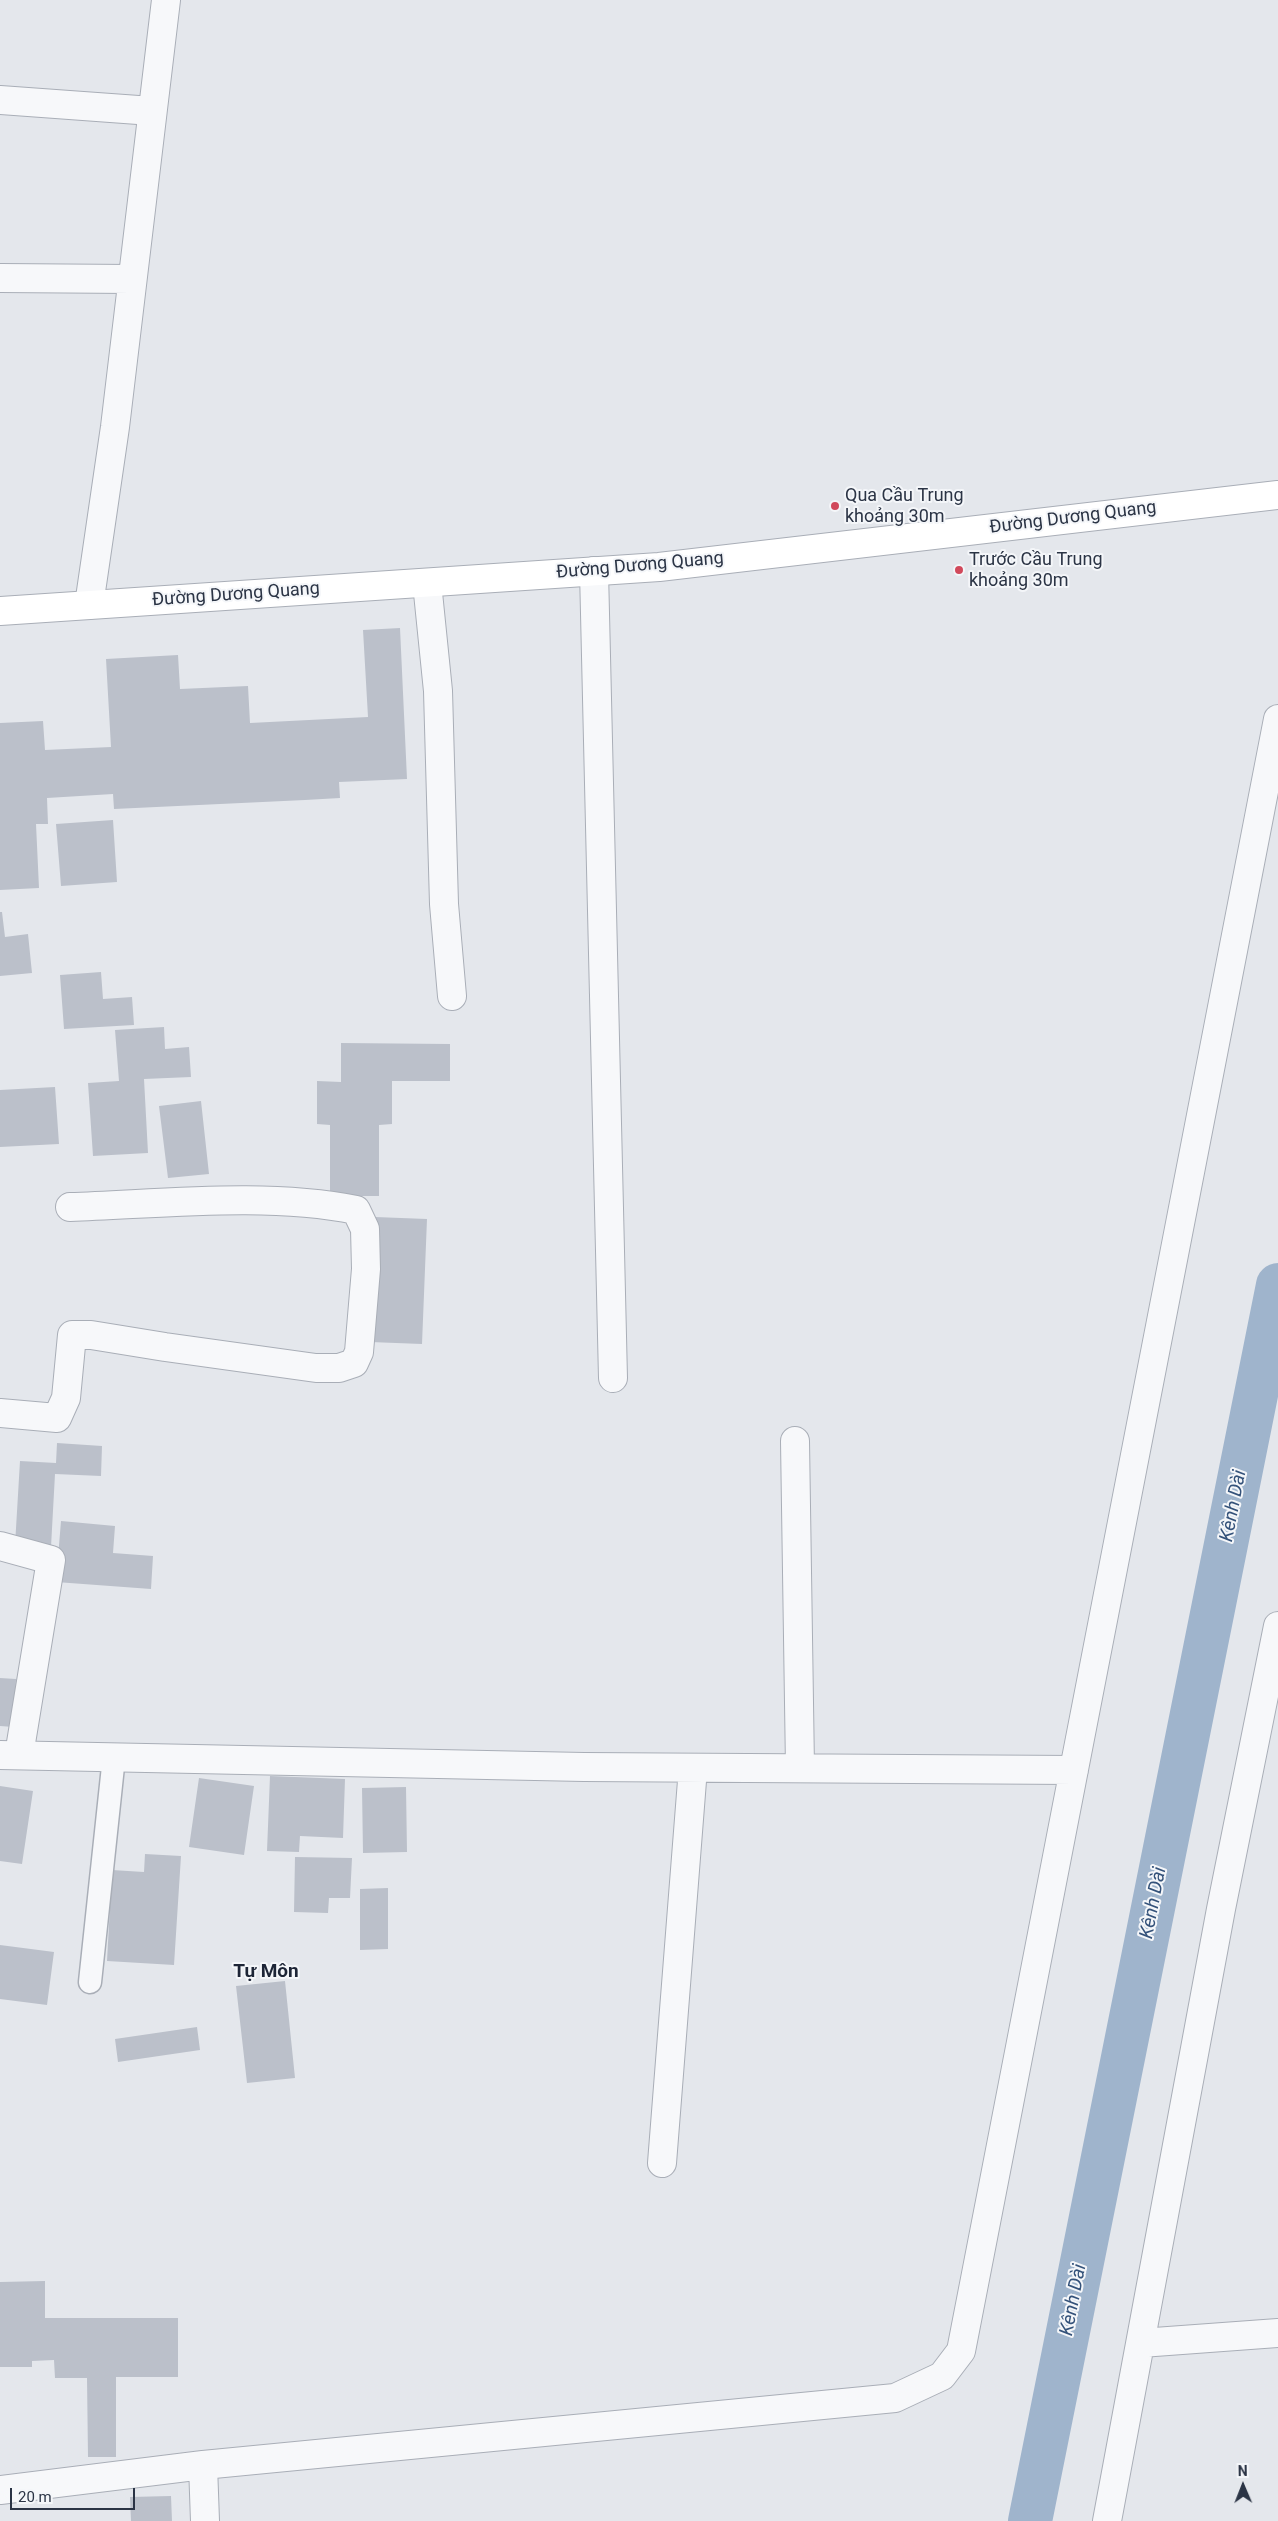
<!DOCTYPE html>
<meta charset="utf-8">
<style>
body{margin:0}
#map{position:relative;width:1278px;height:2521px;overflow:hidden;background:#e4e7ec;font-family:Roboto,sans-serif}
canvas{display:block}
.north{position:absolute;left:1218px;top:2461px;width:50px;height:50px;-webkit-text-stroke:4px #f4f6f9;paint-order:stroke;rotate:359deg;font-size:14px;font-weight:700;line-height:20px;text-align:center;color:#2b3445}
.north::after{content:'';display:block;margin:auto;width:18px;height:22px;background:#2b3445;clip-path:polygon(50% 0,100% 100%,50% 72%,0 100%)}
.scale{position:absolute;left:10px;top:2488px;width:125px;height:22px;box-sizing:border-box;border:2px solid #2b3445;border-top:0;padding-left:6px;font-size:15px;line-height:18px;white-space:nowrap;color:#2b3445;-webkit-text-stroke:4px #f4f6f9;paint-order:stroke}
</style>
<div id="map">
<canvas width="1278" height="2521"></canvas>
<div class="north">N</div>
<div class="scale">20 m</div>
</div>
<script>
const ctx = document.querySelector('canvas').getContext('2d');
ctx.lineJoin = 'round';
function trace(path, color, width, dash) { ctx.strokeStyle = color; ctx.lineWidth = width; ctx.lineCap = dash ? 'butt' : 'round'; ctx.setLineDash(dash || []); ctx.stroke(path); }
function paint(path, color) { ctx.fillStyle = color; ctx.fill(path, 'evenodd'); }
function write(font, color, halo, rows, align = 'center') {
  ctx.font = font + ' Roboto,sans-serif'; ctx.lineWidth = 4; ctx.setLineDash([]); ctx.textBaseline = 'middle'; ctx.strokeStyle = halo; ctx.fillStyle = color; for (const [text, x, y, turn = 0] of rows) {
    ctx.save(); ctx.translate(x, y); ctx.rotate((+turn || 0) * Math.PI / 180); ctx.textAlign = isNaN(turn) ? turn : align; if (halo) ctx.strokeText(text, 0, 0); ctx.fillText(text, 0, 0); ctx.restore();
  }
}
const canal = new Path2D(`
 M1030 2521 1278 1285`);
const building = new Path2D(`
 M400 628 407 779 339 782 340 798 305 800 114 809 113 794 47 798 48 824H36L39 888 0 890V723L43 721 45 750 111 747 106 659 178 655 180 689 248 686 250 723 368 717 363 630Z
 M113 820 117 882 61 886 56 824Z
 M0 912H2L5 937 28 934 32 973 0 976Z
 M101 972 103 999 132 997 134 1025 64 1029 60 975Z
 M164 1027 165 1049 189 1047 191 1077 144 1079 148 1153 93 1156 88 1083 119 1081 115 1030Z
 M341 1043 450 1044V1081H392V1124L379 1125V1196H330V1125L317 1124V1081L341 1082Z
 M55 1087 59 1144 0 1147V1090Z
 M201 1101 209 1174 168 1178 159 1106Z
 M375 1217 427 1219 422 1344 370 1342Z
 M57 1443 102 1446 101 1476 55 1474 51 1547 15 1545 20 1461 56 1463Z
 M61 1521 115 1526 113 1553 153 1556 151 1589 56 1582Z
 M0 1678 16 1679 14 1727 0 1726Z
 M270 1776 345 1779 343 1838 300 1836 299 1852 267 1851Z
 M199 1778 254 1786 244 1855 189 1847Z
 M0 1786 33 1791 22 1864 0 1861Z
 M406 1787 407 1852 363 1853 362 1788Z
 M145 1854 181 1856 174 1965 107 1961 112 1870 144 1872Z
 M295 1857 352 1858 350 1898H329L328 1913 294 1912Z
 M388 1888V1949L360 1950V1889Z
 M0 1945 54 1952 47 2005 0 1999Z
 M285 1981 295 2078 247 2083 236 1986Z
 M197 2027 200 2050 118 2062 115 2039Z
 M45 2281V2318H178V2377H116V2457H88L87 2378H55L54 2360 32 2361V2367H0V2282Z
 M171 2496 172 2521H131L130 2497Z`);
const lane = new Path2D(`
 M90 1982 114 1757`);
const street = new Path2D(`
 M0 100 152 111
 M0 278 131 279
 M594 571 613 1378
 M427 583 438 691 444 904 452 996
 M89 605 115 427 166 0
 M0 1413 57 1418 66 1398 72 1335H91L165 1347 316 1368H339L354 1363 359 1352 366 1269 365 1229 356 1210C267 1192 161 1204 70 1207
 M795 1441 800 1768
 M0 1546 51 1560 19 1755
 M0 1755 584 1767 1074 1770
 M662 2163 693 1768
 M1141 2343 1278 2333
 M203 2465 205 2521
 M0 2490 203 2465 895 2398 942 2376 961 2351 1278 719
 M1107 2521 1221 1909 1278 1626`);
const secondary = new Path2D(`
 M0 611 659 567 1278 495`);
const markers = [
 [835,506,5,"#d1495b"],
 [959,570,5,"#d1495b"]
];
const poiNames = [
 ["Qua Cầu Trung",845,496],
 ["khoảng 30m",845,517],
 ["Trước Cầu Trung",969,560],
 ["khoảng 30m",969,581]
];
const streetNames = [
 ["Đường Dương Quang",1073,518,-7],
 ["Đường Dương Quang",640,566,-5],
 ["Đường Dương Quang",236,595,-4]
];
const waterNames = [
 ["Kênh Dài",1234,1506,-79],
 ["Kênh Dài",1154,1903,-79],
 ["Kênh Dài",1074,2300,-79]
];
const neighbourhoodNames = [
 ["Tự Môn",266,1972]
];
trace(canal, '#9fb4cc', 44);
paint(building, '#bbc0ca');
trace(lane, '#a9aeb7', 25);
trace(street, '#a9aeb7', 30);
trace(secondary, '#a9aeb7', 30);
trace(lane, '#f7f8fa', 22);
trace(street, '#f7f8fa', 28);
trace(secondary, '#fff', 28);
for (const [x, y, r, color] of markers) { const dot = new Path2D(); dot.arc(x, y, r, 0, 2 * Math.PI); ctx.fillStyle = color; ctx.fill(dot); trace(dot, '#f4f6f9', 2); }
write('18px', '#2b3445', '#f4f6f9', poiNames, 'left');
write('18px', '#2b3445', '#f4f6f9', streetNames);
write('italic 19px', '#34527a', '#f4f6f9', waterNames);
write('bold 19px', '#1d2536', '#f4f6f9', neighbourhoodNames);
</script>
